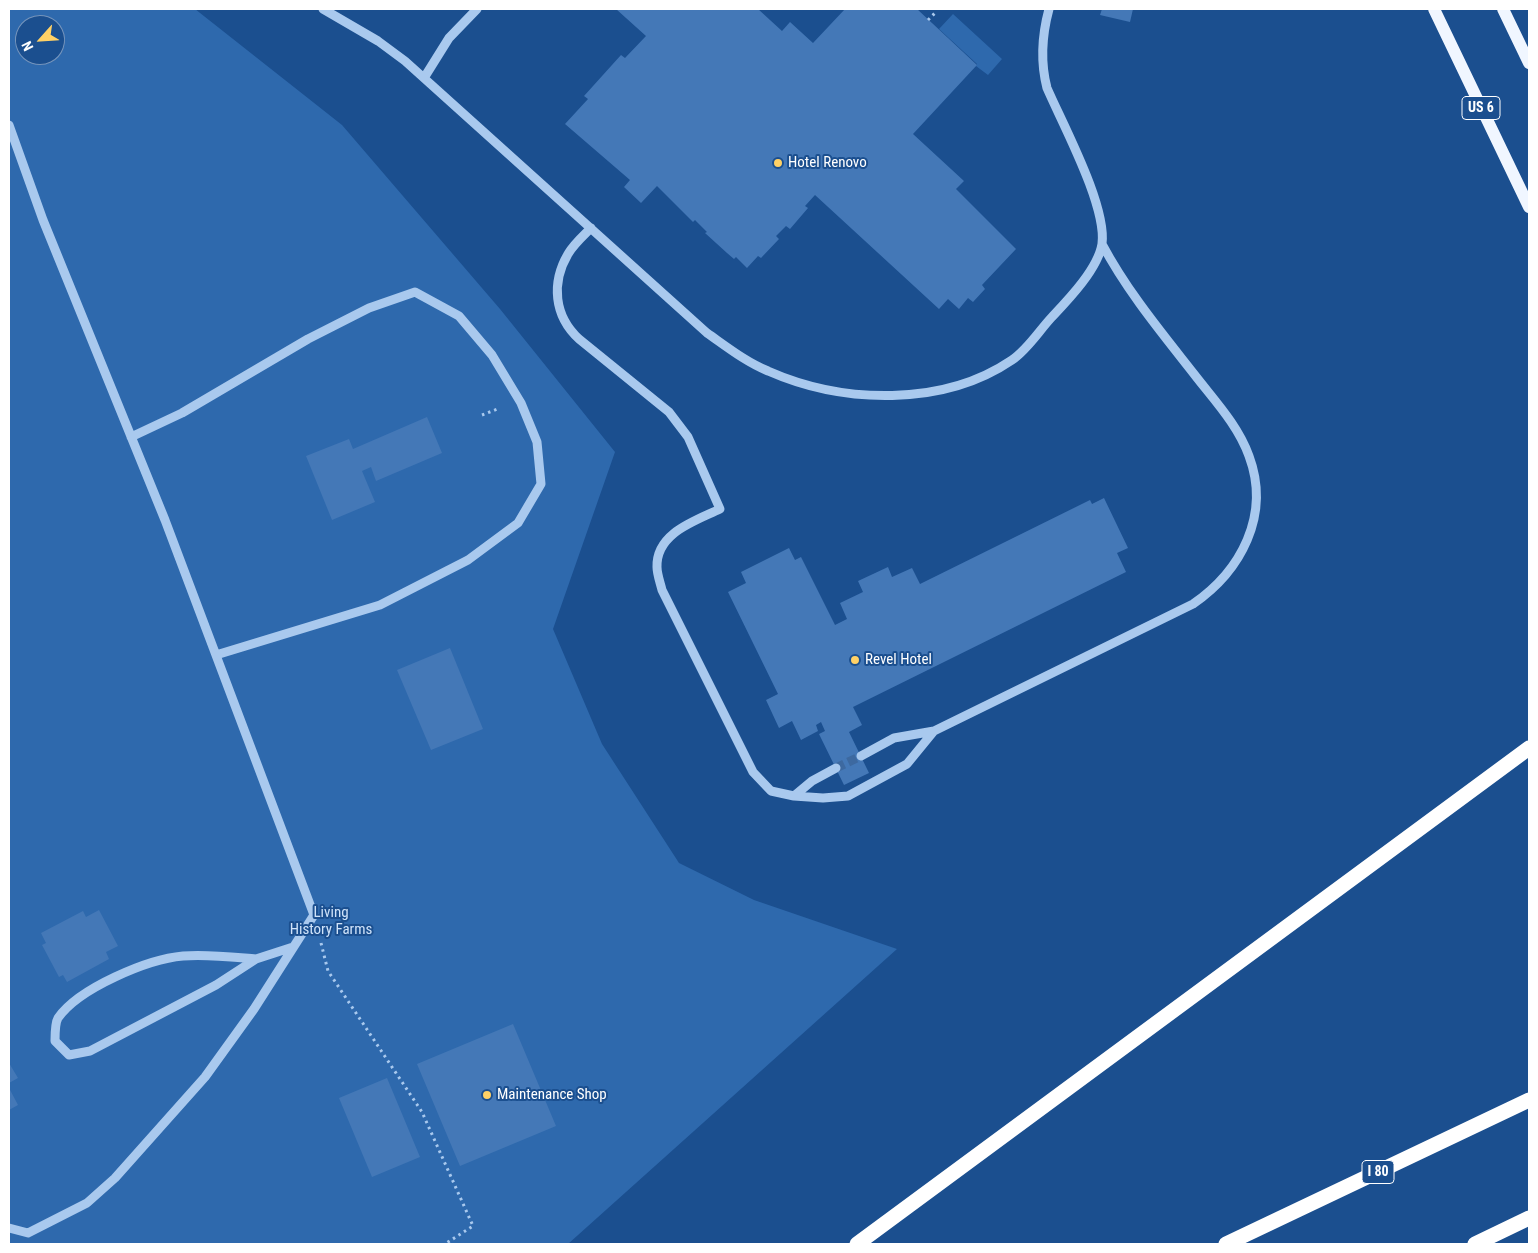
<!DOCTYPE html>
<style>
body{margin:0}
#map{position:relative;width:1538px;height:1253px;overflow:hidden;background:#1b4f8f;font-family:"Roboto Condensed",sans-serif}
canvas{display:block}
.frame{position:absolute;inset:0;border:10px solid #fff;pointer-events:none}
.north{position:absolute;left:15px;top:15px;width:50px;height:50px;box-sizing:border-box;background:#1b4f8f;border:1px solid #7695bc;border-radius:50%;rotate:244deg;font-size:14px;font-weight:700;line-height:20px;text-align:center;color:#fff}
.north::after{content:'';display:block;margin:auto;width:18px;height:22px;background:#ffd166;clip-path:polygon(50% 0,100% 100%,50% 72%,0 100%)}
</style>
<div id="map">
<canvas width="1538" height="1253"></canvas>
<div class="frame"></div>
<div class="north">N</div>
</div>
<script>
const ctx = document.querySelector('canvas').getContext('2d');
ctx.lineJoin = 'round';
function paint(path, color) { ctx.fillStyle = color; ctx.fill(path, 'evenodd'); }
function trace(path, color, width, dash) { ctx.strokeStyle = color; ctx.lineWidth = width; ctx.lineCap = dash ? 'butt' : 'round'; ctx.setLineDash(dash || []); ctx.stroke(path); }
function write(font, color, halo, rows, align = 'center') {
  ctx.font = font + ' "Roboto Condensed",sans-serif'; ctx.lineWidth = 4; ctx.setLineDash([]); ctx.textBaseline = 'middle'; ctx.strokeStyle = halo; ctx.fillStyle = color; for (const [text, x, y, turn = 0] of rows) {
    ctx.save(); ctx.translate(x, y); ctx.rotate((+turn || 0) * Math.PI / 180); ctx.textAlign = isNaN(turn) ? turn : align; if (halo) ctx.strokeText(text, 0, 0); ctx.fillText(text, 0, 0); ctx.restore();
  }
}
const green = new Path2D(`
 M9 9H195L342 125 500 309 615 452 553 629 602 744 679 863 754 900 897 949 568 1244H9ZM25 25H55V55H25Z
 M953 14 1002 59 988 75 976 66 977 64 939 29Z`);
const building = new Path2D(`
 M616 9H758L782 31 790 22 813 43 845 9H917L977 65 913 134 964 181 956 189 1016 249 982 285 985 289 973 302 968 298 959 309 948 299 939 309 815 195 805 206 808 208 790 229 786 226 776 236 779 239 761 258 758 256 747 268 736 257 734 259 727 253 705 233 707 232 695 220 693 222 657 186 641 203 624 187 630 180 565 124 588 99 584 96 621 55 625 58 646 36Z
 M1102 9H1133L1130 22 1100 15Z
 M427 417 442 453 376 481 371 467 362 471 375 502 332 520 306 456 349 439 353 449Z
 M1104 498 1128 548 1117 553 1126 572 853 707 862 725 849 732 869 773 844 785 819 734 825 731 821 722 816 725 818 731 801 740 792 721 779 728 766 700 778 694 728 592 746 583 741 572 789 548 795 560 801 557 835 625 847 619 840 603 863 592 858 581 888 567 892 577 912 568 920 584 1090 500 1092 504Z
 M450 648 483 729 431 750 397 670Z
 M99 910 118 946 106 952 109 959 67 982 63 975 59 977 42 945 46 943 41 933 83 911 86 917Z
 M513 1024 556 1126 460 1166 417 1064Z
 M9 1063 18 1078 9 1083Z
 M387 1078 420 1157 372 1177 339 1098Z
 M9 1088 18 1105 9 1110Z`);
const minorTunnel = new Path2D(`
 M836 768 861 756`);
const path = new Path2D(`
 M928 20 936 12
 M482 415 500 408
 M321 943 328 971 422 1112 473 1226 445 1244`);
const minor = new Path2D(`
 M323 9 378 41 405 61 707 333C727 347 746 362 768 371 843 404 943 407 1012 360 1027 350 1039 331 1051 318 1068 300 1098 269 1102 244 1107 206 1063 125 1047 88 1040 61 1042 35 1049 9
 M424 78 449 38 477 9
 M9 125 43 220 165 520 314 915 254 1009 205 1077 115 1178 87 1203 28 1233 9 1228
 M591 228C583 236 573 245 568 254 551 283 554 316 579 339L669 412 688 437 720 509C695 521 656 533 657 567 657 574 660 582 662 590L753 772 771 791 794 796 823 798 848 796 907 764 934 731 1193 604C1241 571 1271 515 1249 456 1238 425 1214 400 1194 374 1161 332 1127 291 1102 244
 M131 437 182 413 308 339 369 308 415 292 459 316 492 355 521 403 537 442 541 484 518 523 468 560 380 605 216 655
 M861 756 894 738 934 731
 M794 796 812 781 836 768
 M256 959C232 957 207 954 183 956 148 959 79 988 58 1018 55 1023 55 1034 55 1041L69 1055 90 1051 216 985 256 959 293 947`);
const major = new Path2D(`
 M1434 9 1529 207
 M1503 9 1529 63`);
const highway = new Path2D(`
 M857 1244 1529 748
 M1226 1244 1529 1100
 M1475 1244 1529 1218`);
const markers = [
 [778,163,5,"#ffd166"],
 [855,660,5,"#ffd166"],
 [487,1095,5,"#ffd166"]
];
const shields = [
 [1481,108,38],
 [1378,1172,32]
];
const shieldNames = [
 ["US 6",1481,108],
 ["I 80",1378,1172]
];
const poiNames = [
 ["Hotel Renovo",788,163],
 ["Revel Hotel",865,660],
 ["Maintenance Shop",497,1095]
];
const parkNames = [
 ["Living",331,913],
 ["History Farms",331,930]
];
paint(green, '#2e69ad');
paint(building, '#4478b7');
trace(minorTunnel, '#3d69a0', 9, [9, 4.5]);
trace(path, '#a9c9ee', 3, [2.5, 4]);
trace(minor, '#a9c9ee', 9);
trace(major, '#f0f6ff', 12);
trace(highway, '#fff', 15);
for (const [x, y, r, color] of markers) { const dot = new Path2D(); dot.arc(x, y, r, 0, 2 * Math.PI); ctx.fillStyle = color; ctx.fill(dot); trace(dot, '#1b4f8f', 2); }
for (const [x, y, w] of shields) { const box = new Path2D(); box.roundRect(x - w / 2, y - 11.5, w, 23, 4); ctx.fillStyle = '#1b4f8f'; ctx.fill(box); trace(box, '#fff', 1); }
write('bold 14px', '#fff', null, shieldNames);
write('15px', '#fff', '#1b4f8f', poiNames, 'left');
write('15px', '#cfe3fa', '#1b4f8f', parkNames);
</script>
